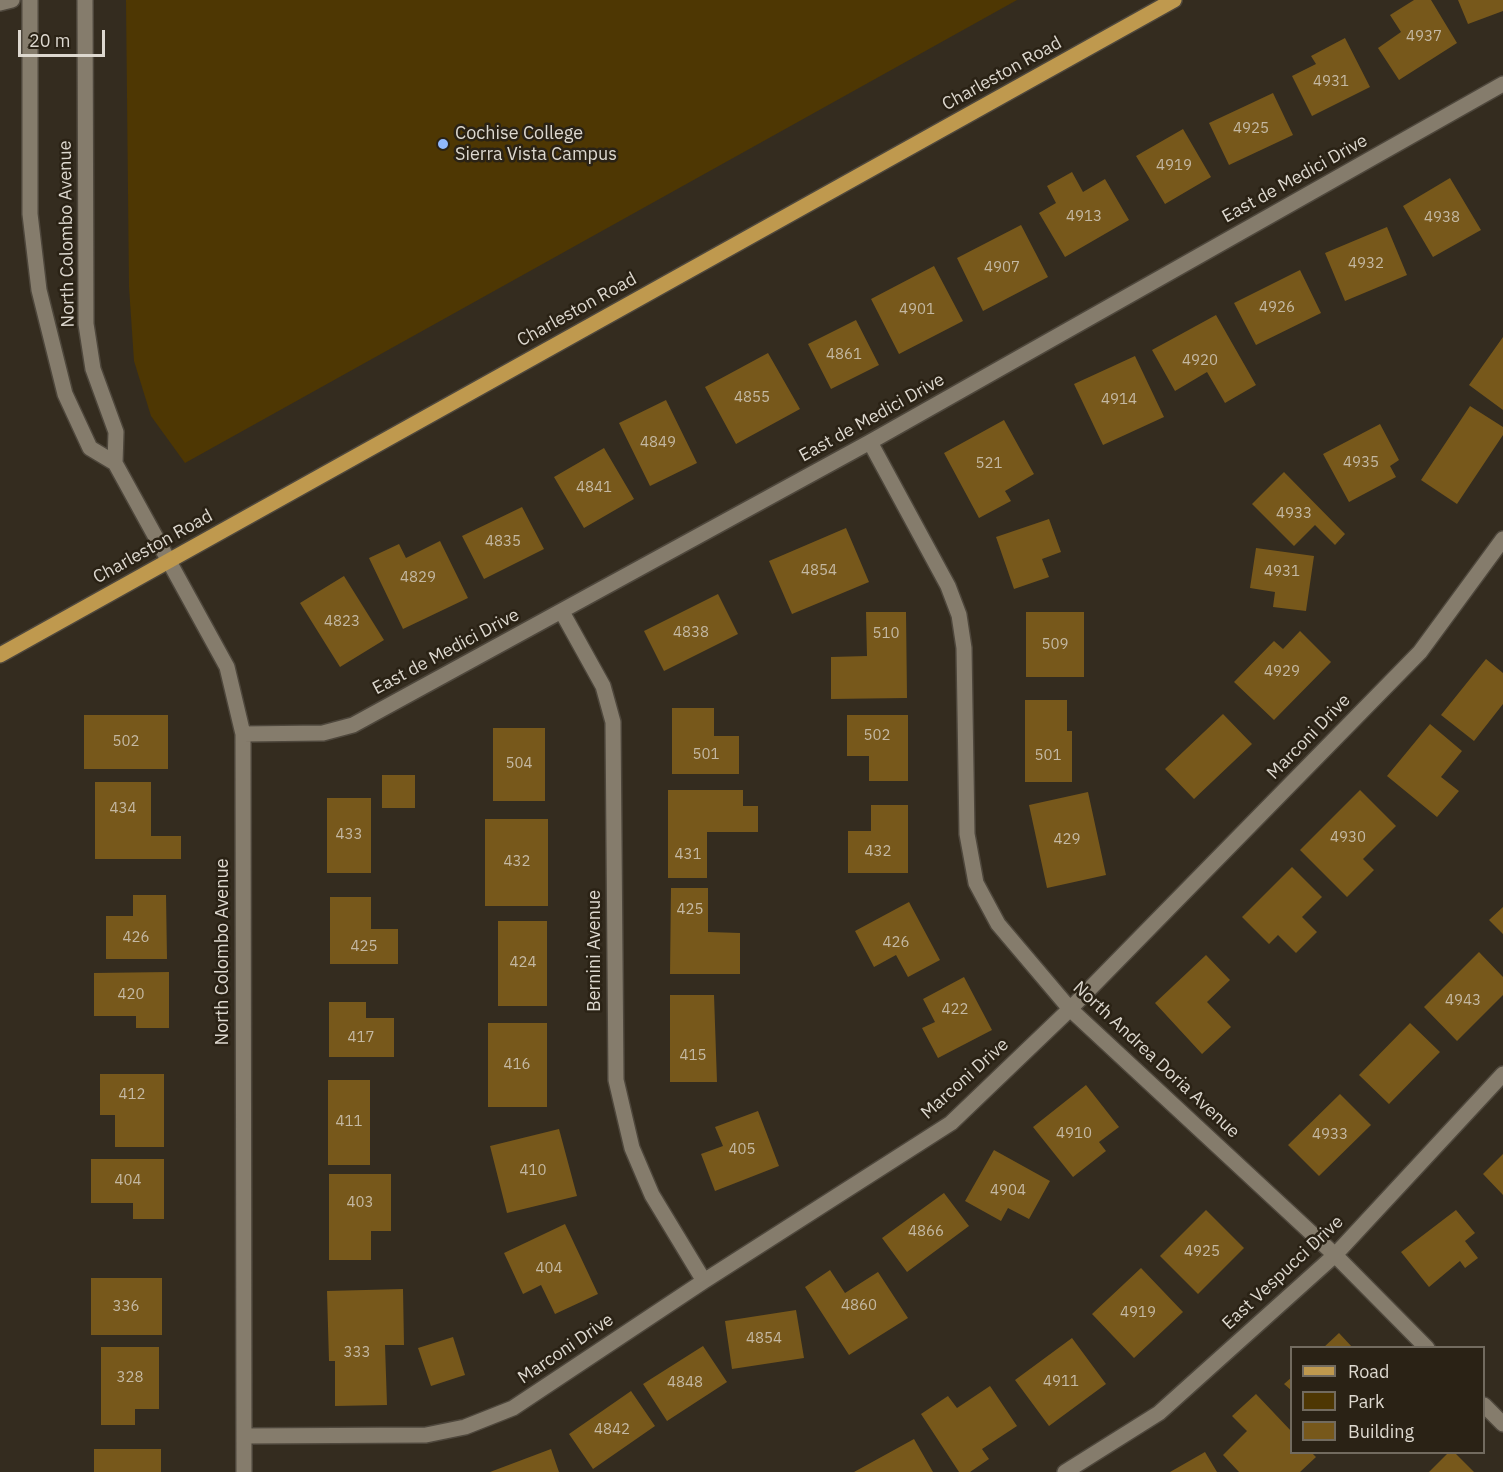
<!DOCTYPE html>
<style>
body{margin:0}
#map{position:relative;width:1503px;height:1472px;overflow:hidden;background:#342c1f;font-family:"IBM Plex Sans",sans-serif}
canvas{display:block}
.legend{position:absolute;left:1290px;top:1346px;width:195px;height:108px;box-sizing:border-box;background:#2a2215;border:2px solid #726b5f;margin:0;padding:8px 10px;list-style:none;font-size:18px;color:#ddd8cf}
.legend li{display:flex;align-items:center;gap:12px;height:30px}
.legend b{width:30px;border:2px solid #726b5f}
.scale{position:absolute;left:18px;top:30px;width:87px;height:27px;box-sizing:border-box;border:3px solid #ddd8cf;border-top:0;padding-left:8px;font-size:18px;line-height:21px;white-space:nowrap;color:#ddd8cf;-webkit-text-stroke:4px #2a2215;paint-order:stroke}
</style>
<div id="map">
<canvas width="1503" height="1472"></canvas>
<ul class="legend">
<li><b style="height:8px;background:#bf994e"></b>Road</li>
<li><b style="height:16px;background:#4e3703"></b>Park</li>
<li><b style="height:16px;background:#77581b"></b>Building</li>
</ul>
<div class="scale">20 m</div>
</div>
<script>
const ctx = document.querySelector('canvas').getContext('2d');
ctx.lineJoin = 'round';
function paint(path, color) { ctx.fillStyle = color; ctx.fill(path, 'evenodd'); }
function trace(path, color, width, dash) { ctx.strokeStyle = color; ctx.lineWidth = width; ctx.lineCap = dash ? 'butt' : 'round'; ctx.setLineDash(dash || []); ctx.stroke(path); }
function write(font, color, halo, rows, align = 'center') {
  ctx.font = font + ' "IBM Plex Sans",sans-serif'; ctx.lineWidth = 5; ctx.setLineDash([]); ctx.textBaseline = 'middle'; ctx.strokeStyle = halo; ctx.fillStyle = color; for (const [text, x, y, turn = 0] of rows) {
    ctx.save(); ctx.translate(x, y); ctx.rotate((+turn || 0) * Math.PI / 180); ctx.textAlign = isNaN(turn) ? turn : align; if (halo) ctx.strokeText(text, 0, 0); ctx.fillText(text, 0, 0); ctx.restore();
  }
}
const green = new Path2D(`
 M126 0H1017L185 463 151 416 134 361 129 287Z`);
const building = new Path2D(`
 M1414 0H1431L1457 43 1399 80 1378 48 1401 32 1390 15Z
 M1458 0H1503V11L1468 24Z
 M1345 38 1370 87 1312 116 1292 76 1316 64 1311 56Z
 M1273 93 1293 135 1229 165 1209 123Z
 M1183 129 1211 177 1165 204 1136 156Z
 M1072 172 1083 192 1105 179 1129 220 1065 257 1039 213 1056 203 1047 186Z
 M1450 178 1481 230 1433 257 1403 206Z
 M1021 225 1048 277 983 311 957 258Z
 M1387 227 1407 275 1345 301 1325 253Z
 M934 266 963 321 899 354 871 299Z
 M1300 270 1321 313 1256 345 1234 303Z
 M1216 315 1256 385 1225 403 1207 372 1175 391 1152 350Z
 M856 320 879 365 831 389 808 344Z
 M1503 337V410L1469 385Z
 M768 353 800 409 736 444 705 387Z
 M1135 356 1164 417 1103 445 1074 384Z
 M666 400 697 463 650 486 619 423Z
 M1470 406 1503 427V435L1457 504 1421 480Z
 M1004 420 1034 474 1005 491 1011 501 979 518 944 453Z
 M1380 424 1399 460 1390 466 1396 477 1349 502 1323 454Z
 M604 448 634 499 584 528 554 477Z
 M1284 472 1345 534 1335 545 1315 525 1294 546 1252 504Z
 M522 507 544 549 484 579 462 536Z
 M1049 519 1061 552 1042 559 1049 577 1014 589 996 537Z
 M846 528 869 582 792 614 769 561Z
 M440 541 468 598 403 629 369 558 399 544 406 558Z
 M1256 548 1314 556 1306 611 1273 607 1275 592 1250 588Z
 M344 576 384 640 340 667 300 603Z
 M718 594 738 634 664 671 644 631Z
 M866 612H906L907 698 831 699V657L867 656Z
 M1026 612H1084V677H1026Z
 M1300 631 1331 662 1274 720 1234 682 1274 641 1283 649Z
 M1486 659 1503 673V704L1474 741 1441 715Z
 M1025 700H1067V731H1072V782H1025Z
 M672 708H714V736H739V774H672Z
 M1223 714 1252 744 1194 799 1165 769Z
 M84 715H168V769H84Z
 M847 715H908V781H869V756H847Z
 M1430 724 1462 751 1441 777 1459 791 1437 817 1387 776Z
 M493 728H545V801H493Z
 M382 775H415V808H382Z
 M95 782H151V836H181V859H95Z
 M668 790H743V806H758V832H707V878H668Z
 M1360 790 1396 826 1363 859 1374 870 1347 897 1300 850Z
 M1088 792 1106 875 1047 888 1029 805Z
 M327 798H371V873H327Z
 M871 805H908V873H848V831H871Z
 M485 819H548V906H485Z
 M1292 867 1322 897 1302 917 1317 932 1296 953 1278 935 1269 944 1242 917Z
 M671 888H708V932L740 933V974H670Z
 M133 895H166L167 959H106V916H133Z
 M330 897H371V929H398V964H330Z
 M909 902 940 960 908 977 896 955 874 967 855 931Z
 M1503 907V934L1489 920Z
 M498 921H547V1006H498Z
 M1479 952 1503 977V995L1457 1041 1424 1007Z
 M1206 955 1230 980 1207 1002 1231 1027 1202 1054 1155 1003Z
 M169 972V1028H136V1016H94V973Z
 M964 977 992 1030 938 1058 922 1028 935 1022 923 999Z
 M670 995H714L717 1082H670Z
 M329 1002H366V1018H394V1057H329Z
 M488 1023H547V1107H488Z
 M1410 1023 1440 1052 1389 1104 1359 1075Z
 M100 1074H164V1147H115V1115H100Z
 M328 1080H370V1165H328Z
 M1086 1085 1119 1127 1099 1142 1106 1151 1073 1177 1033 1127Z
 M1340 1094 1371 1125 1319 1176 1288 1145Z
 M758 1111 779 1166 715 1191 701 1154 723 1146 715 1127Z
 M559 1129 577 1196 507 1213 490 1146Z
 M994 1150 1050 1181 1029 1219 1008 1208 1001 1221 965 1201Z
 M1503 1154V1195L1483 1174Z
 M91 1159H164V1219H133V1203H91Z
 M329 1174H391V1231H371V1260H329Z
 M944 1193 969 1226 907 1272 882 1238Z
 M1206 1210 1244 1248 1198 1294 1160 1256Z
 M1456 1210 1475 1233 1465 1241 1478 1258 1465 1268 1460 1261 1429 1287 1401 1252Z
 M565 1224 598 1294 555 1314 541 1285 523 1294 504 1253Z
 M1141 1268 1183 1312 1134 1358 1092 1314Z
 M830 1270 845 1293 878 1272 908 1318 849 1355 805 1287Z
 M91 1278H162V1335H91Z
 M403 1289 404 1345H385L387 1405 335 1406V1361H329L327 1291Z
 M796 1310 804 1358 732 1369 725 1321Z
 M1339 1333 1353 1348H1323Z
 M453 1337 465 1375 431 1386 418 1348Z
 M1072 1338 1106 1384 1049 1426 1015 1380Z
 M703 1346 727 1382 667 1421 643 1384Z
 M101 1347H159V1409H135V1425H101Z
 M1292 1377V1391L1284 1384Z
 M990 1386 1017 1426 982 1449 989 1459 970 1472H959L921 1414 948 1396 957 1408Z
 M631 1391 655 1426 593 1469 569 1434Z
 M1256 1394 1292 1432V1452H1311L1316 1457 1300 1472H1239L1223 1455 1247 1431 1232 1416Z
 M914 1439 933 1472H854Z
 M94 1449H161V1472H94Z
 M551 1449 559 1472H490Z
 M1205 1452 1217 1472H1170Z
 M1449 1452H1454L1474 1472H1429Z`);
const minor = new Path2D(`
 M30 0V214L39 290 65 394 90 448 115 463
 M85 0 86 324 93 369 116 432 115 463 227 667 243 734 244 1472
 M0 3 12 0
 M870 442 948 586 959 615 964 648 967 834 976 883 998 924 1070 1009 1335 1255 1427 1348
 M562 612 603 686 613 722 616 1080 632 1148 652 1195 704 1281
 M243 734 323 733 353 725 870 442 1503 84
 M1484 1405 1503 1424
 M244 1436 426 1435 465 1427 513 1408 704 1281 951 1123 1070 1009 1420 652 1503 539
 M1065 1472 1159 1413 1335 1255 1503 1074`);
const major = new Path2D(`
 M0 655 1174 0`);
const markers = [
 [443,144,6,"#90b8fd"]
];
const numberNames = [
 ["4937",1424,37],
 ["4931",1331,82],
 ["4925",1251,129],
 ["4919",1174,166],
 ["4913",1084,217],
 ["4938",1442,218],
 ["4932",1366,264],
 ["4907",1002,268],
 ["4926",1277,308],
 ["4901",917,310],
 ["4861",844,355],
 ["4920",1200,361],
 ["4855",752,398],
 ["4914",1119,400],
 ["4849",658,443],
 ["4935",1361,463],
 ["521",989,464],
 ["4841",594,488],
 ["4933",1294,514],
 ["4835",503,542],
 ["4854",819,571],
 ["4931",1282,572],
 ["4829",418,578],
 ["4823",342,622],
 ["4838",691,633],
 ["510",886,634],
 ["509",1055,645],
 ["4929",1282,672],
 ["502",877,736],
 ["502",126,742],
 ["501",706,755],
 ["501",1048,756],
 ["504",519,764],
 ["434",123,809],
 ["433",349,835],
 ["4930",1348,838],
 ["429",1067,840],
 ["432",878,852],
 ["431",688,855],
 ["432",517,862],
 ["425",690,910],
 ["426",136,938],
 ["426",896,943],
 ["425",364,947],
 ["424",523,963],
 ["420",131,995],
 ["4943",1463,1001],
 ["422",955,1010],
 ["417",361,1038],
 ["415",693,1056],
 ["416",517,1065],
 ["412",132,1095],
 ["411",349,1122],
 ["4910",1074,1134],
 ["4933",1330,1135],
 ["405",742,1150],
 ["410",533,1171],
 ["404",128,1181],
 ["4904",1008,1191],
 ["403",360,1203],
 ["4866",926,1232],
 ["4925",1202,1252],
 ["404",549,1269],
 ["4860",859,1306],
 ["336",126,1307],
 ["4919",1138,1313],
 ["4854",764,1339],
 ["333",357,1353],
 ["328",130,1378],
 ["4911",1061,1382],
 ["4848",685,1383],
 ["4842",612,1430]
];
const streetNames = [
 ["Charleston Road",1002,74,-29],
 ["East de Medici Drive",1295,179,-29],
 ["North Colombo Avenue",67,234,-91],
 ["Charleston Road",577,310,-29],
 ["East de Medici Drive",872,418,-29],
 ["Charleston Road",153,547,-29],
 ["East de Medici Drive",446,652,-28],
 ["Marconi Drive",1309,737,-46],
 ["Bernini Avenue",595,951,-90],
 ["North Colombo Avenue",223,952,-90],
 ["North Andrea Doria Avenue",1156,1060,43],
 ["Marconi Drive",965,1079,-42],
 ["East Vespucci Drive",1283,1273,-43],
 ["Marconi Drive",566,1349,-34]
];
const poiNames = [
 ["Cochise College",455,134],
 ["Sierra Vista Campus",455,155]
];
paint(green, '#4e3703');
paint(building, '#77581b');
trace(minor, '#4e473c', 18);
trace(major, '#4e473c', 18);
trace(minor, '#857c6c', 15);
trace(major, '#bf994e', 15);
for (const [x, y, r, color] of markers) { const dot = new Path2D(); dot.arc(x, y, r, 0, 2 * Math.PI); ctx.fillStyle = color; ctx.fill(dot); trace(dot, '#2a2215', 2); }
write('15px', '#c4b8a2', null, numberNames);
write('18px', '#ddd8cf', '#2a2215', streetNames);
write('18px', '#ddd8cf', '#2a2215', poiNames, 'left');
</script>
